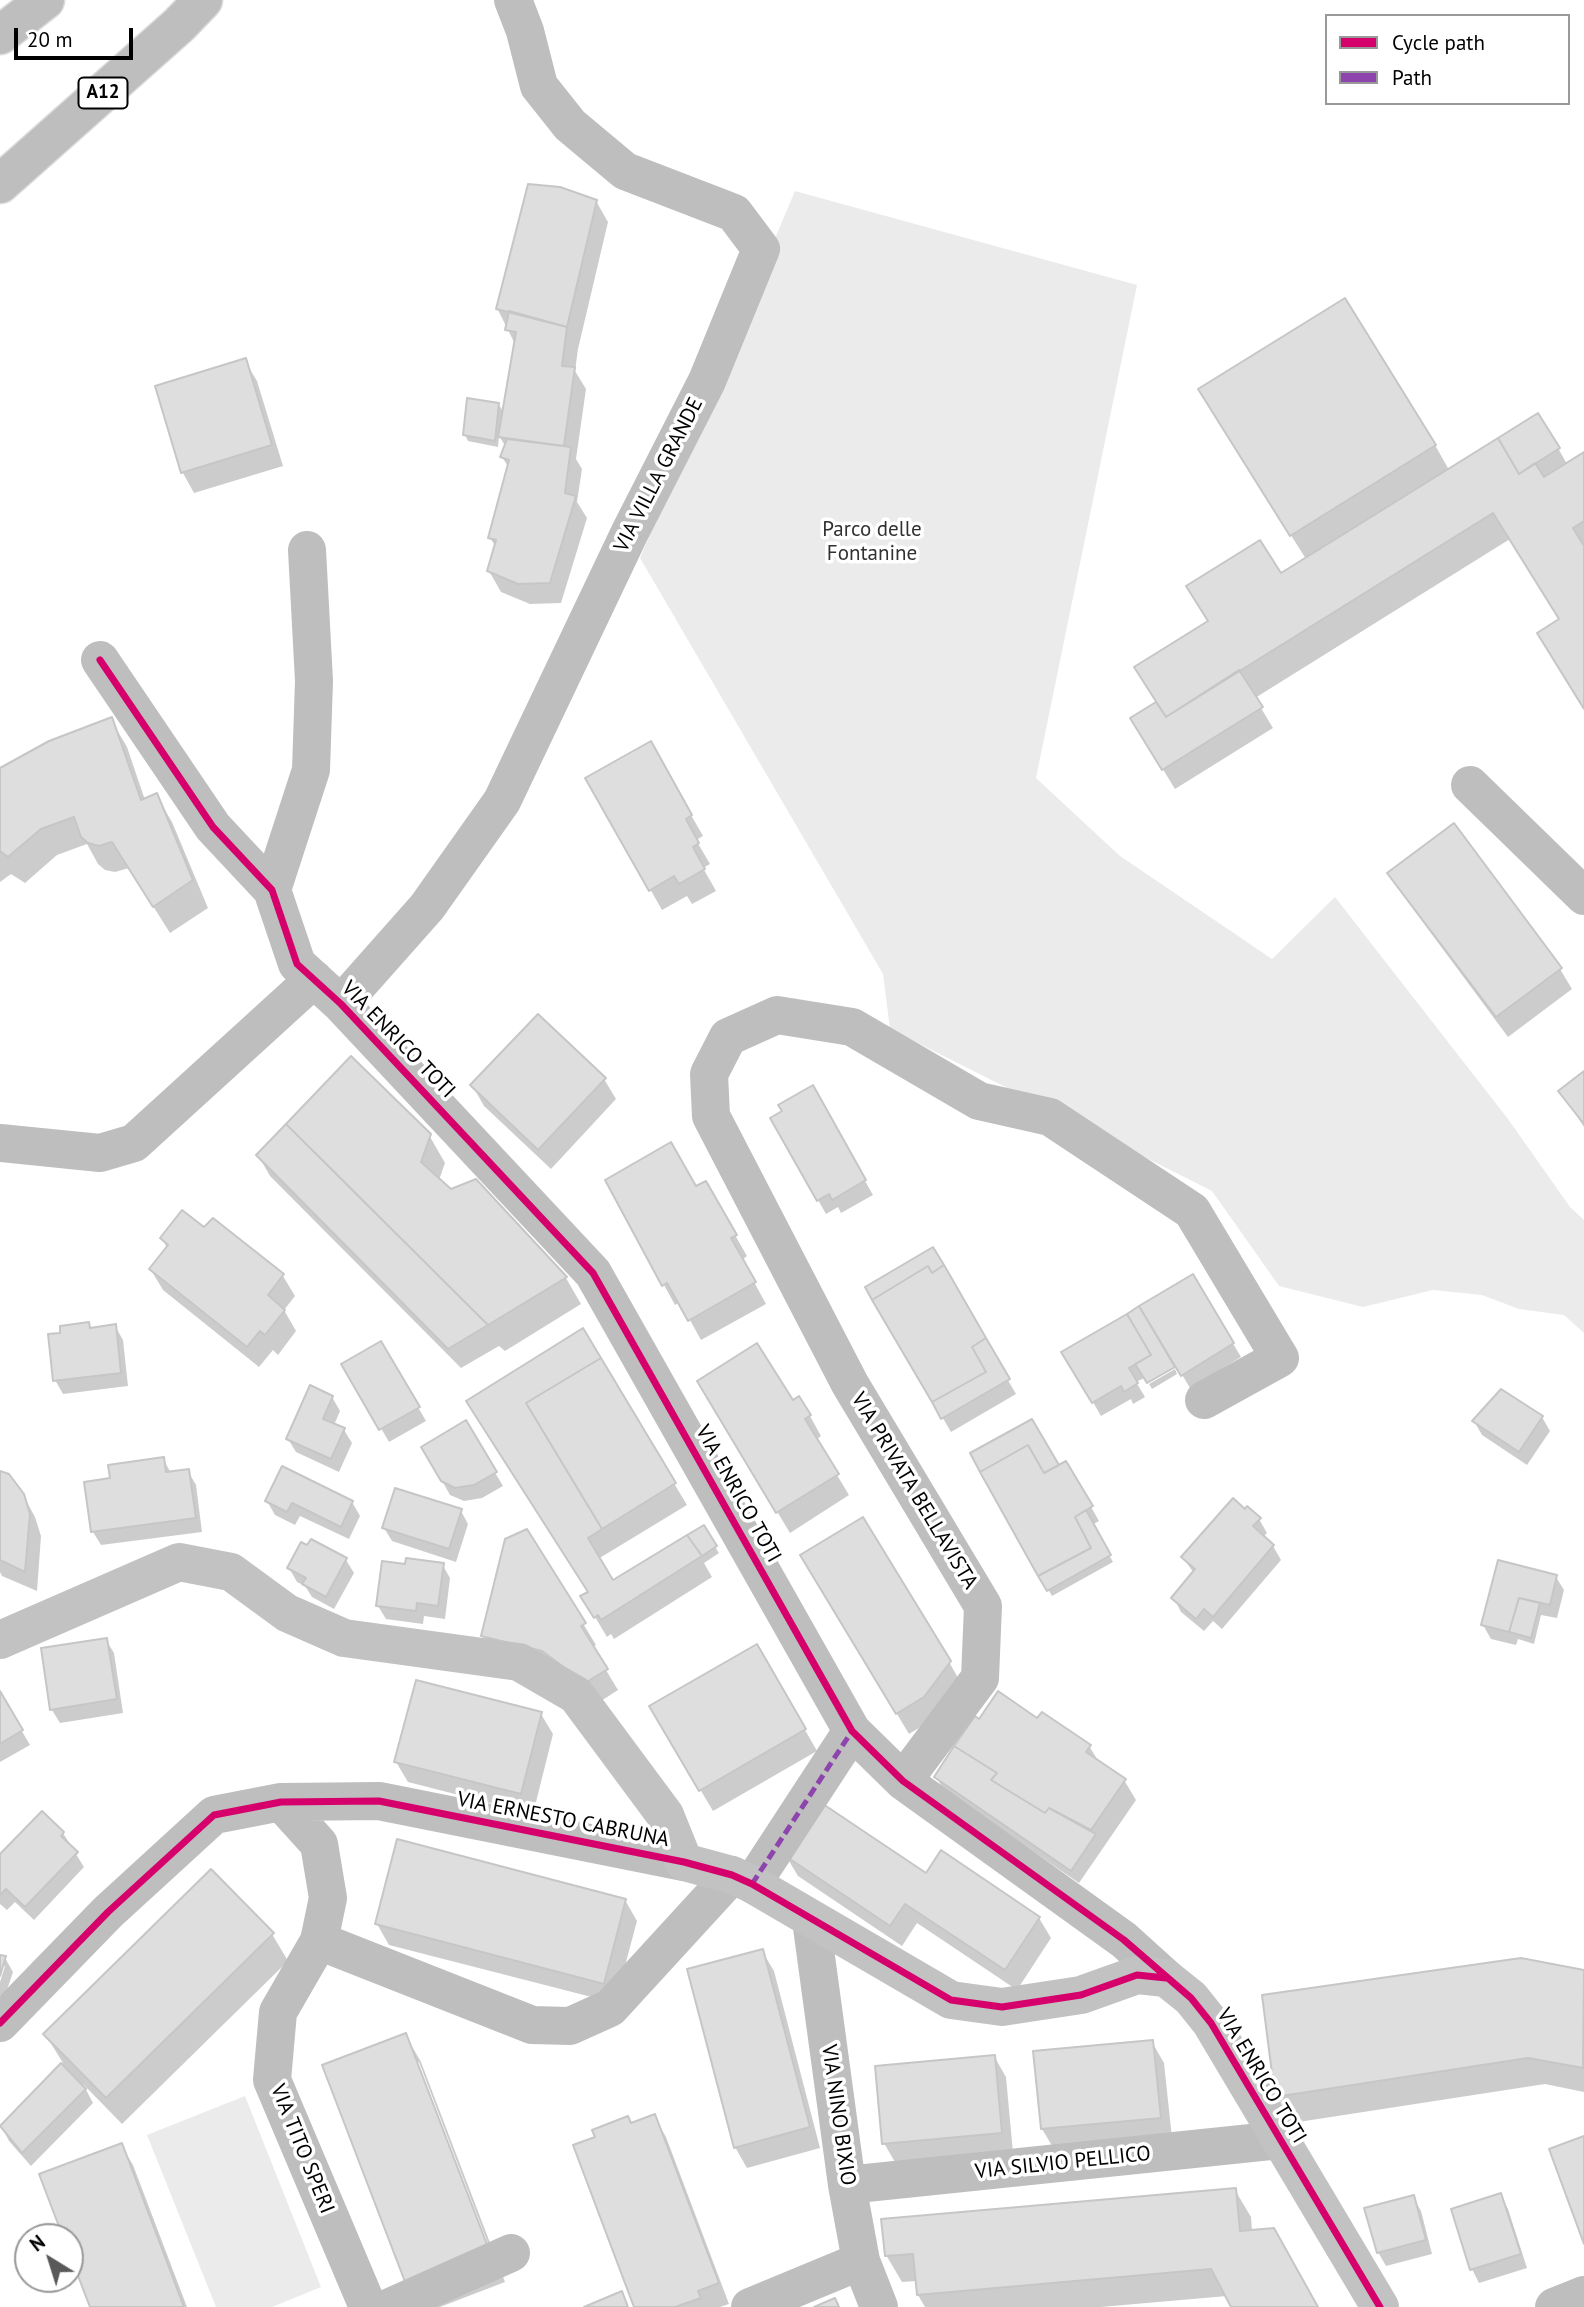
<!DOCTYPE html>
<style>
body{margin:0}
#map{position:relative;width:1584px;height:2307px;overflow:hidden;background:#fff;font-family:"PT Sans",sans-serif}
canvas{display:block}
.legend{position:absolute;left:1325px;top:14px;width:245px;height:91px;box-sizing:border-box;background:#fff;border:2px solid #999;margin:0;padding:9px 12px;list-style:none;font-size:21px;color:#000}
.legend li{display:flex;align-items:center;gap:14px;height:35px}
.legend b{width:35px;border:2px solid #999}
.north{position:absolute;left:14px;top:2223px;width:70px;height:70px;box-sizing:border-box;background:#fff;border:2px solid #999;border-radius:50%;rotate:322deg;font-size:19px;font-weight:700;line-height:28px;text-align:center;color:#000}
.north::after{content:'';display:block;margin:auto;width:24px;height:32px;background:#595959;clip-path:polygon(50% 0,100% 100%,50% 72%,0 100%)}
.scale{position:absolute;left:14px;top:28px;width:119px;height:32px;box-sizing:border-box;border:4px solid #000;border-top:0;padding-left:9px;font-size:21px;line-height:24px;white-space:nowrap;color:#000;-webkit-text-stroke:5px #fff;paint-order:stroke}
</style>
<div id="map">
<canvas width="1584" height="2307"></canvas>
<ul class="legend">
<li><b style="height:9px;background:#d6006c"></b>Cycle path</li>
<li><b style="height:9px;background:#8e44ad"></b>Path</li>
</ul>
<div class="north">N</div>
<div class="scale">20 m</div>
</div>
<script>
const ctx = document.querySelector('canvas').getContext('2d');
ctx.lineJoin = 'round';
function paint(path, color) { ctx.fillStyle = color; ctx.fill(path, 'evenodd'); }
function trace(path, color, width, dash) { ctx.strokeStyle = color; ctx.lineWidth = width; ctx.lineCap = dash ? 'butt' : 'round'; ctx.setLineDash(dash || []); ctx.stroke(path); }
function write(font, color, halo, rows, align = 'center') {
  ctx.font = font + ' "PT Sans",sans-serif'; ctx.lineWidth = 7; ctx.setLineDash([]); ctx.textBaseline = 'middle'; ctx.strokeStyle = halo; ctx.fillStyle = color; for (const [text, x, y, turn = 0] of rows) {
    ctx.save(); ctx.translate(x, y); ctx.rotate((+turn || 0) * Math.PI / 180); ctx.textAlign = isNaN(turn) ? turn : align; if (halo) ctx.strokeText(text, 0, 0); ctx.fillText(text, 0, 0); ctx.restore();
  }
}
const green = new Path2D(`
 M795 191 1137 285 1036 778 1120 856 1272 959 1335 897 1508 1119 1570 1207 1584 1220V1333L1564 1315 1519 1309 1482 1295 1433 1290 1363 1307 1279 1286 1212 1191 890 1029 883 974 640 558Z
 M245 2096 321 2287 272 2307H216L147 2135Z`);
const shadow = new Path2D(`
 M596 201 608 222 578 349 575 371 586 389 576 459 582 469 577 502 587 518 561 603 530 604 501 592 489 571 496 547 490 538 509 468 502 457 506 447 499 436 498 447 468 441 465 435 468 400 499 405 504 413 515 344 497 308Z
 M245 361 257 381 283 466 194 493 183 473 157 387Z
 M1216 417 1435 445 1449 470 1558 448 1567 464 1584 454V707L1560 620 1510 539 1255 698 1273 728 1175 789 1132 719 1157 703 1280 575 1306 559Z
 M111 720 127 747 145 800 156 795 172 822 208 908 170 933 129 868 115 872 105 870 98 864 87 844 57 855 25 883 11 874 0 882V770Z
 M650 743 703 836 696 840 710 864 703 868 716 891 692 904 687 896 662 910 588 779Z
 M1390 873 1560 969 1572 989 1508 1037 1402 894Z
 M1584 1073V1127L1560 1091Z
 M604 1079 616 1099 551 1169 484 1106 472 1085Z
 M812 1088 873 1195 841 1213 838 1207 826 1214 772 1119Z
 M429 1135 445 1163 439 1180 566 1278 581 1304 505 1351 499 1346 461 1368 270 1176 258 1155Z
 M705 1183 747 1256 742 1260 766 1304 701 1340 680 1302 675 1305 664 1285 696 1188Z
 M213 1220 283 1276 295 1296 284 1310 296 1331 278 1355 273 1350 259 1367 163 1290 151 1270 167 1248 162 1238 205 1230Z
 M932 1250 1016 1394 951 1432 886 1321Z
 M1193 1276 1241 1357 1190 1388 1175 1363 1136 1382 1145 1397 1133 1404 1131 1399 1101 1416 1064 1352Z
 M88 1324 91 1329 115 1326 123 1340 128 1386 63 1394 55 1380 62 1334Z
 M582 1330 687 1505 598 1559 613 1583 703 1528 719 1553 704 1563 712 1577 614 1639 611 1634 607 1637 595 1617 589 1593Z
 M381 1343 426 1421 389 1442 344 1364Z
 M1175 1369 1177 1374 1152 1389 1149 1384Z
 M332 1397 340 1411 334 1425 344 1430 352 1443 339 1472 296 1452 288 1439Z
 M711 1402H793L810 1416 821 1436 816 1440 849 1495 790 1533Z
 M1542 1417 1550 1431 1527 1465 1482 1435 1474 1421Z
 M465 1422 503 1486 482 1498 464 1501 450 1495 424 1448Z
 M972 1454 1058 1468 1066 1463 1099 1521 1092 1525 1113 1562 1052 1596Z
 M163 1459 171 1473 188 1471 196 1485 202 1532 101 1545 93 1532 86 1483 112 1480Z
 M0 1473 23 1495 35 1517 41 1536 37 1591 2 1576 0 1572Z
 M267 1501 352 1502 360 1516 349 1539 300 1516 295 1525 275 1515Z
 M461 1511 468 1524 456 1562 392 1541 384 1528Z
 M1259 1519 1267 1533 1263 1537 1273 1546 1281 1560 1222 1629 1213 1621 1204 1631 1181 1612 1174 1598 1194 1573 1183 1558Z
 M527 1531 596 1645 592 1647 618 1690 598 1703 495 1656 483 1635Z
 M346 1560 354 1573 334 1609 312 1597 305 1586 297 1582 289 1568Z
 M1499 1562 1556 1577 1564 1590 1557 1618 1541 1615 1534 1644 1518 1639 1516 1645 1491 1639 1483 1625Z
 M442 1564 450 1578 445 1619 424 1616 423 1624 386 1619 378 1606 407 1566Z
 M814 1576 949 1662 961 1683 935 1718 909 1734Z
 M106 1640 114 1653 123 1713 60 1723 52 1710 43 1650Z
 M757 1646 817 1751 713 1811 651 1707Z
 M0 1694 30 1745 0 1762Z
 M541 1714 553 1734 533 1814 408 1782 396 1762Z
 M1038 1721 1089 1746 1099 1762 1124 1780 1136 1800 1079 1883 944 1790 936 1777 980 1722Z
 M63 1833 84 1867 34 1920 15 1902 7 1910 0 1904V1857Z
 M786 1856 926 1876 1039 1918 1051 1938 1017 1990 917 1923 902 1946 798 1876Z
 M625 1900 637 1921 615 2003 389 1945 377 1924Z
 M272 1934 288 1961 122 2124 83 2084 93 2103 31 2166 9 2141 2 2127 63 2063 45 2034Z
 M762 1951 774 1971 820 2148 747 2168 735 2147Z
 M0 1956 5 1958 13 1972 5 1996 0 1995V1982L5 1966H1L0 1970Z
 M1521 1960 1584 1972V2092L1545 2084 1292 2123 1277 2096Z
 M406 2036 421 2062 505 2282 440 2307H420ZM415 2062H419L495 2262 492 2264Z
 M1152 2042 1164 2063 1172 2138 1054 2149 1042 2129Z
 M994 2056 1006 2077 1013 2153 896 2164 884 2143Z
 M654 2116 666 2137 729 2304 720 2307H636L597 2138Z
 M121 2145 133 2165 187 2307H92L70 2250V2237H65Z
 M1235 2190 1251 2217 1252 2231 1316 2307H1233L1227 2296 1101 2307H925L918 2295 917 2281 902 2282 886 2255Z
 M1500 2195 1508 2209 1527 2268 1479 2283 1472 2269Z
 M1413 2197 1421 2211 1432 2254 1386 2266 1378 2252Z`);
const building = new Path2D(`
 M528 184 560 187 597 200 567 327 496 309Z
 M1345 298 1436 445 1290 536 1198 389Z
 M509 311 567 327 562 366 575 367 564 446 498 437 516 332 505 330Z
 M246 358 272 445 181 473 155 386Z
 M467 398 499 403 495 441 463 435Z
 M1538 413 1560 448 1519 474 1498 438Z
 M1498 438 1519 474 1535 463 1544 477 1584 452V521L1573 528 1584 546V709L1537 633 1559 619 1493 513 1166 717 1134 667 1208 621 1186 586 1260 540 1281 573Z
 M507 439 571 447 565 493 576 496 550 583 518 584 487 571 496 540 488 538 509 460 500 457Z
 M1239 670 1263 707 1162 770 1130 718 1156 702 1166 717Z
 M112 717 141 800 157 793 193 880 153 907 112 842 99 846 88 843 81 837 74 817 41 829 8 857 0 851V768L49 741Z
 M651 741 692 815 686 819 699 843 693 847 705 869 679 884 674 876 649 891 585 778Z
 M1454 823 1562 968 1496 1017 1387 873Z
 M538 1014 606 1078 538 1150 470 1085Z
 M351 1056 431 1134 421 1162 451 1189 476 1179 567 1277 488 1325 286 1124Z
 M1584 1071V1124L1558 1091Z
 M813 1085 866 1180 832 1200 829 1194 817 1201 770 1118 782 1111 778 1105Z
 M286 1124 488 1325 448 1349 256 1155Z
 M671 1142 696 1186 706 1181 737 1235 731 1238 756 1282 688 1321 667 1283 662 1286 605 1180Z
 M182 1210 204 1227 213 1218 284 1274 268 1295 285 1310 265 1335 260 1331 247 1347 149 1269 168 1245 160 1238Z
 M933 1247 944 1265 932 1273 928 1266 872 1300 865 1287Z
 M944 1265 986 1338 972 1347 986 1372 932 1402 872 1300 928 1266 932 1273Z
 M1193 1274 1234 1343 1181 1376 1139 1306Z
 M1139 1306 1175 1367 1147 1383 1135 1364 1151 1355 1127 1314Z
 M1127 1314 1151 1355 1129 1368 1138 1383 1124 1392 1121 1386 1092 1403 1061 1352Z
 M89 1322 90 1328 116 1324 121 1373 53 1381 48 1334 60 1333V1326Z
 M583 1328 601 1358 526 1403 602 1529 588 1538 613 1580 687 1535 702 1556 601 1620 598 1615 594 1618 580 1596 588 1592 466 1401Z
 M986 1338 1010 1379 941 1419 932 1402 986 1372 972 1347Z
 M381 1341 420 1407 379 1430 341 1364Z
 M757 1343 793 1400 799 1396 804 1404 811 1415 805 1419 839 1474 776 1513 697 1381Z
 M601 1358 676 1483 602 1529 526 1403Z
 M310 1385 333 1396 323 1419 345 1428 331 1459 286 1439Z
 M1501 1389 1543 1416 1519 1452 1472 1421Z
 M1032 1419 1059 1465 1044 1473 1028 1445 980 1472 970 1453Z
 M466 1420 497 1472 474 1485 455 1488 441 1481 421 1447Z
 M1028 1445 1044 1473 1066 1461 1093 1506 1075 1517 1091 1548 1038 1576 980 1472Z
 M164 1457 166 1472 189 1469 196 1518 91 1532 84 1482 110 1478 108 1465Z
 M282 1466 353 1501 341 1527 292 1503 287 1512 265 1501Z
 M0 1471 9 1474 24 1494 30 1514 25 1572 0 1560Z
 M395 1488 462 1509 449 1549 382 1528Z
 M1233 1498 1245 1509 1247 1506 1261 1518 1253 1526 1274 1545 1213 1617 1204 1609 1196 1619 1171 1598 1195 1569 1181 1557Z
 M1086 1510 1111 1555 1047 1591 1038 1576 1091 1548 1075 1517Z
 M863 1517 951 1661 924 1697 896 1714 800 1555Z
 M704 1525 717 1546 702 1556 687 1535Z
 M527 1529 586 1623 581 1626 608 1669 585 1683 542 1651 481 1636 505 1539Z
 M311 1539 347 1558 326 1597 302 1584 306 1578 287 1568 301 1542 307 1545Z
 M406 1558 444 1563 438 1606 417 1603 416 1611 376 1606 382 1561 405 1564Z
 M1498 1560 1557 1575 1550 1605 1519 1598 1509 1632 1481 1625Z
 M1519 1598 1540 1603 1531 1638 1509 1632Z
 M107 1638 117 1699 50 1710 41 1648Z
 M757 1644 806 1729 699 1791 649 1706Z
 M416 1680 542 1712 521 1794 394 1762Z
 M0 1691 23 1730 0 1744Z
 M998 1691 1037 1718 1042 1712 1091 1745 1086 1752 1126 1779 1091 1830 1049 1808 1045 1813 991 1780 997 1773 954 1746 975 1716 979 1719Z
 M954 1746 997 1773 991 1780 1045 1813 1049 1808 1096 1834 1071 1871 934 1777Z
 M820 1802 926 1873 941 1850 1040 1917 1005 1970 905 1904 890 1926 784 1855Z
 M42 1811 64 1832 61 1836 78 1852 25 1907 6 1889 0 1895V1854Z
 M397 1839 626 1899 604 1984 375 1924Z
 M211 1869 274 1933 106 2098 43 2034Z
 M763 1949 810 2127 734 2148 687 1969Z
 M0 1955 6 1956 0 1976Z
 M1521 1958 1584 1970 1583 2068 1528 2058 1275 2097 1262 1995Z
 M406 2033 491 2255 407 2287 322 2065Z
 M1153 2040 1161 2118 1041 2129 1033 2051Z
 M995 2055 1002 2133 882 2144 875 2066Z
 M61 2063 86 2089 22 2153 0 2126Z
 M655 2114 719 2283 698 2291 701 2298 675 2307H634L573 2145 595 2137 592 2130 628 2116 631 2123Z
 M1584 2136V2244L1549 2149Z
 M122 2143 184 2307H90L70 2255V2237H63L39 2174Z
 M1236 2188 1240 2231 1274 2228 1318 2307H1231L1211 2269 917 2295 913 2254 885 2256 881 2219Z
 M1501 2193 1521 2254 1470 2270 1451 2209Z
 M1414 2195 1426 2240 1377 2253 1364 2208Z
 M622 2291 628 2307H584Z
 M835 2298 839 2307H814Z`);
const street = new Path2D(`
 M100 660 213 827 272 890 297 964 341 1004 593 1273 852 1731 903 1781 1124 1940 1166 1978
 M1470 785 1584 896
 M272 890 311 770 314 681 307 550
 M341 1004 427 907 502 801 630 532 707 381 761 249 734 213 625 171 570 125 539 86 525 31 513 0
 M0 1143 100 1153 134 1143 314 979
 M903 1781 980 1678 983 1606 850 1384 711 1116 709 1074 728 1037 777 1015 852 1027 979 1101 1050 1117 1192 1211 1280 1358 1204 1400
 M281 1802 319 1844 328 1898 319 1941 278 2012 272 2080 368 2307
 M752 1884 852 1731
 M811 1920 847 2185 861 2261 879 2307
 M319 1941 532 2025 570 2026 610 2008 732 1875
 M0 2023 108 1912 214 1815 281 1802 379 1801 684 1862
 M847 2185 1280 2140
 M390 2307 511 2253
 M750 2307 861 2261
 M1554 2307 1584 2295`);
const secondary = new Path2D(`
 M0 1640 179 1562 231 1572 287 1613 344 1638 519 1662 576 1695 665 1815 684 1862 732 1875 752 1884 951 2000 1002 2007 1081 1995 1137 1975 1166 1978 1191 1998 1211 2023 1380 2307`);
const highway = new Path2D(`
 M0 35 45 0
 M0 184 179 25 203 0`);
const quiet = new Path2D(`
 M752 1884 852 1731`);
const cycleway = new Path2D(`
 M100 660 213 827 272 890 297 964 341 1004 593 1273 852 1731 903 1781 1124 1940 1191 1998 1211 2023 1380 2307
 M0 2023 108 1912 214 1815 281 1802 379 1801 684 1862 732 1875 752 1884 951 2000 1002 2007 1081 1995 1137 1975 1166 1978`);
const shields = [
 [103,93,49]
];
const shieldNames = [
 ["A12",103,93]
];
const streetNames = [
 ["VIA VILLA GRANDE",659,475,-63],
 ["VIA ENRICO TOTI",398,1040,46],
 ["VIA PRIVATA BELLAVISTA",914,1491,59],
 ["VIA ENRICO TOTI",738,1494,61],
 ["VIA ERNESTO CABRUNA",563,1820,11],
 ["VIA ENRICO TOTI",1261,2076,59],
 ["VIA NINO BIXIO",838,2115,82],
 ["VIA TITO SPERI",302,2149,68],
 ["VIA SILVIO PELLICO",1063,2163,-6]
];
const parkNames = [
 ["Parco delle",872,530],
 ["Fontanine",872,554]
];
paint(green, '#ebebeb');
paint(shadow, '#0003');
paint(building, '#dedede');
trace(building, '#c6c6c6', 2);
trace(highway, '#dbdbdb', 41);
trace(street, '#bebebe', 38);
trace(secondary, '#c2c2c2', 38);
trace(highway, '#bebebe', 38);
trace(quiet, '#8e44ad', 5, [10, 5]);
trace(cycleway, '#d6006c', 7);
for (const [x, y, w] of shields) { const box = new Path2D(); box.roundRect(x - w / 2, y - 15.5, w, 31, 5); ctx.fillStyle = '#fff'; ctx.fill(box); trace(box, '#000', 2); }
write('bold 19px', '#000', null, shieldNames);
write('21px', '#000', '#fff', streetNames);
write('21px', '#313131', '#fff', parkNames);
</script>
